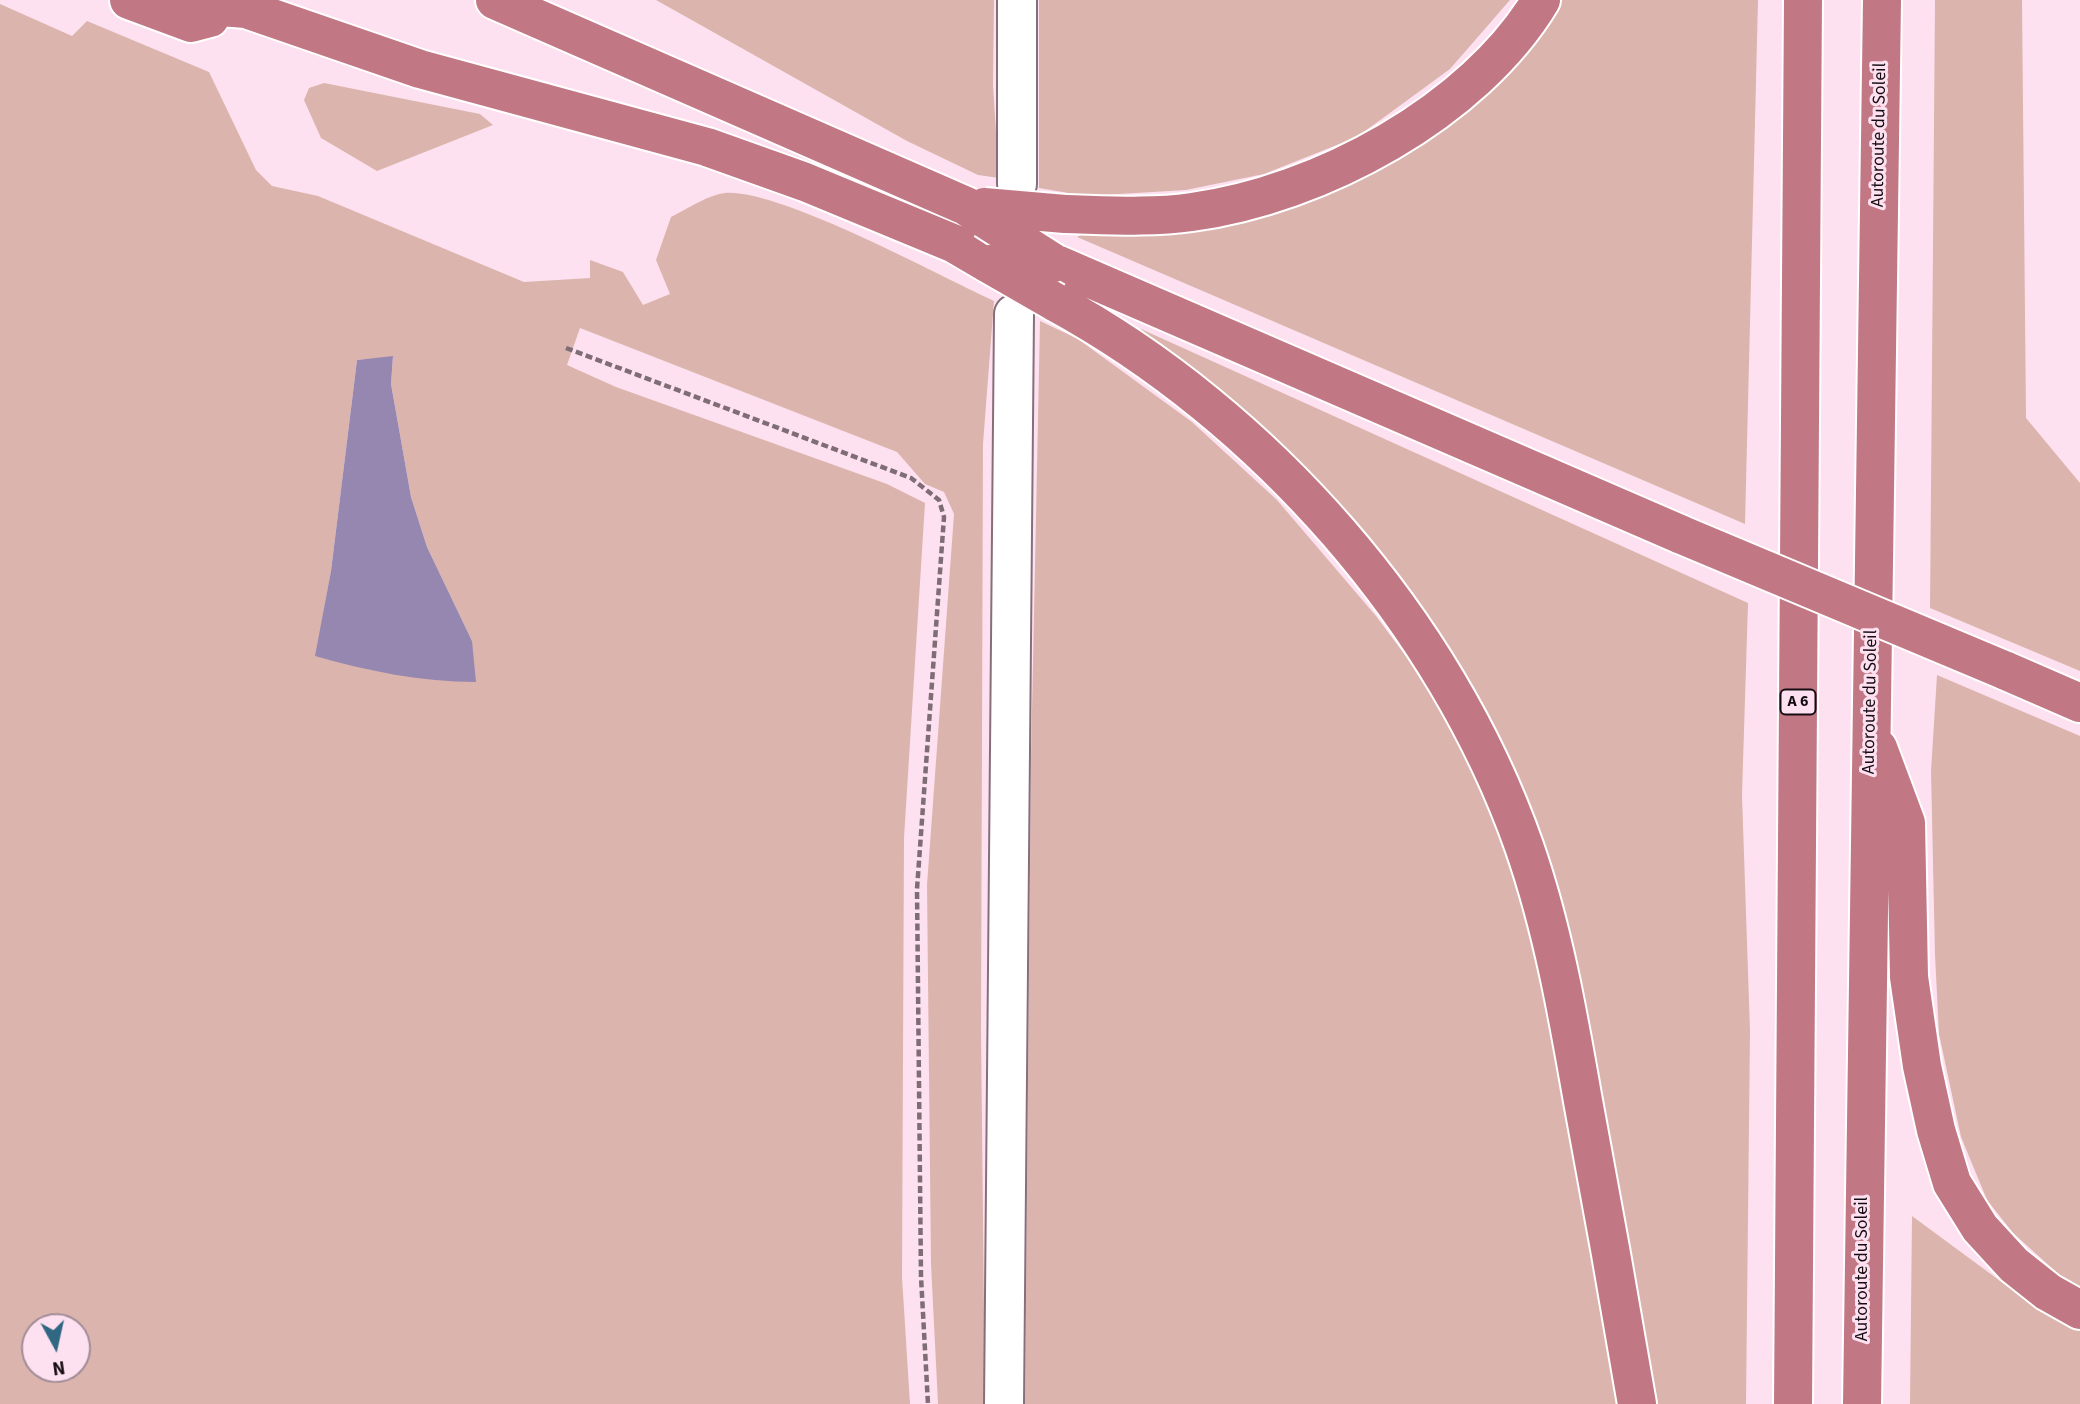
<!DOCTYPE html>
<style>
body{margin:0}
#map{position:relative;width:2080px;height:1404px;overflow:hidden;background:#fee1f0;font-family:"Source Sans 3",sans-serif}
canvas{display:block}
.north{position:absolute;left:21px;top:1313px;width:70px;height:70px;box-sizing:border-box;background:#fee1f0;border:2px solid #a18c97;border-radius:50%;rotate:172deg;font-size:19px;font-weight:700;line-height:28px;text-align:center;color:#150c11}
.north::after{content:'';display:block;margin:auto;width:24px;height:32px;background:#306782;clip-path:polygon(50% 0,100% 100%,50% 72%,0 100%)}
</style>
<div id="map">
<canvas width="2080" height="1404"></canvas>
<div class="north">N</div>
</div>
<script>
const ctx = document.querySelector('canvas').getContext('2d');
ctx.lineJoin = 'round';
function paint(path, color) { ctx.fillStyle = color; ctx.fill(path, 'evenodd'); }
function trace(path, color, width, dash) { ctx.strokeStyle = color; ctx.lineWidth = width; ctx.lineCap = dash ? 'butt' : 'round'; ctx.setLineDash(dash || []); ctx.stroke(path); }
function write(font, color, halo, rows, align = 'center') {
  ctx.font = font + ' "Source Sans 3",sans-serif'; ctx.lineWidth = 6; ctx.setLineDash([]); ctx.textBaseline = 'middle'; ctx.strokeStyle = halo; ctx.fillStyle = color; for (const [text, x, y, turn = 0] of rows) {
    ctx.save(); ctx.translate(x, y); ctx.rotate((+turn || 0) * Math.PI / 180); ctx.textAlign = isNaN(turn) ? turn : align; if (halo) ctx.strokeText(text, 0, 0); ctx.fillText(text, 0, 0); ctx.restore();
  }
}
const green = new Path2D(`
 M656 0H994L993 85 999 178 978 175 907 141Z
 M1039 0H1510L1450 69 1357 137 1264 174 1186 190 1086 196 1039 188Z
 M1557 0H1758L1745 524 1077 237 1094 229 1333 187Z
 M1935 0H2022L2026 418 2080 483V671L1930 608Z
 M0 4 72 36 87 21 209 72 256 170 272 186 318 196 524 282 590 278V260L623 272 643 305 670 294 656 260 671 217C687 209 708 195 725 193 780 189 937 275 994 301L983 444 981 1031 985 1404H938L931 1264 927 885 954 514 944 492 925 484 897 452 580 328 567 365 616 387 887 484 925 503 904 838 902 1277 910 1404H0ZM393 357 391 384 411 497 427 547 472 641 316 656 331 571 357 360ZM35 1327H77V1369H35Z
 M324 83 480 114 493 125 377 171 321 138 304 100 309 88Z
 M1040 321 1078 339 1192 422 1277 500 1376 616 1426 683 1472 770 1510 860 1547 986 1620 1404H1025L1031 759Z
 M1141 329 1748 603 1742 795 1750 1031 1746 1404H1648L1595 1087 1434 635 1136 338Z
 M1937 675 2080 736V1287L2065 1280 2013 1233 1987 1200 1961 1137 1939 1034 1935 955 1931 771Z
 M1912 1216 2041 1311 2080 1329V1404H1910Z`);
const water = new Path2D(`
 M393 356 391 384 411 497 427 547 472 641 476 682C421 682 368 671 315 656L331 571 357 360Z`);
const path = new Path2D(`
 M566 348 911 478 939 500 944 517 917 889 921 1277 928 1404`);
const minor = new Path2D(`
 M1017 184V0
 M1004 1404 1014 314`);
const highway = new Path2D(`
 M129 0 191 23 210 18
 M185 0 197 5 246 9 420 69 707 147 805 182 955 244 989 264
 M495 0 966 206 985 219
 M1065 214C1107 215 1150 218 1192 212 1319 195 1474 112 1541 0
 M1054 263 1682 535
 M1055 302C1264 416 1445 621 1524 846 1553 929 1568 1015 1583 1101 1602 1202 1620 1303 1637 1404
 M2004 670 2080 703
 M1878 748 1906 823 1909 977 1922 1066 1936 1130 1952 1183 1980 1228 2014 1265 2048 1292 2080 1310
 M1793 1404 1803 0
 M1862 1404 1882 0`);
const highwayBridge = new Path2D(`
 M984 207 1065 214
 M985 219 1054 263
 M989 264 1055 302
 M1682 535 2004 670`);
const shields = [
 [1798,702,35]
];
const shieldNames = [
 ["A 6",1798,702]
];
const streetNames = [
 ["Autoroute du Soleil",1880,135,-89],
 ["Autoroute du Soleil",1871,702,-89],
 ["Autoroute du Soleil",1863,1269,-90]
];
paint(green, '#dbb5ad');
paint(water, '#9687b1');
trace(minor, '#876e7b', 42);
trace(highway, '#fff', 42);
trace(path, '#7f6d76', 4.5, [7, 3.5]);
trace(minor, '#fff', 38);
trace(highway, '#c27784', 38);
trace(highwayBridge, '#fff', 42, []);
trace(highwayBridge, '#c27784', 38);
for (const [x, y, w] of shields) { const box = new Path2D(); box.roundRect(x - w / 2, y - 12.5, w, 25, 5); ctx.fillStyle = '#fee1f0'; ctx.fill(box); trace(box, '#150c11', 2); }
write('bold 16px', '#150c11', null, shieldNames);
write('18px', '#150c11', '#fee1f0', streetNames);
</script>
